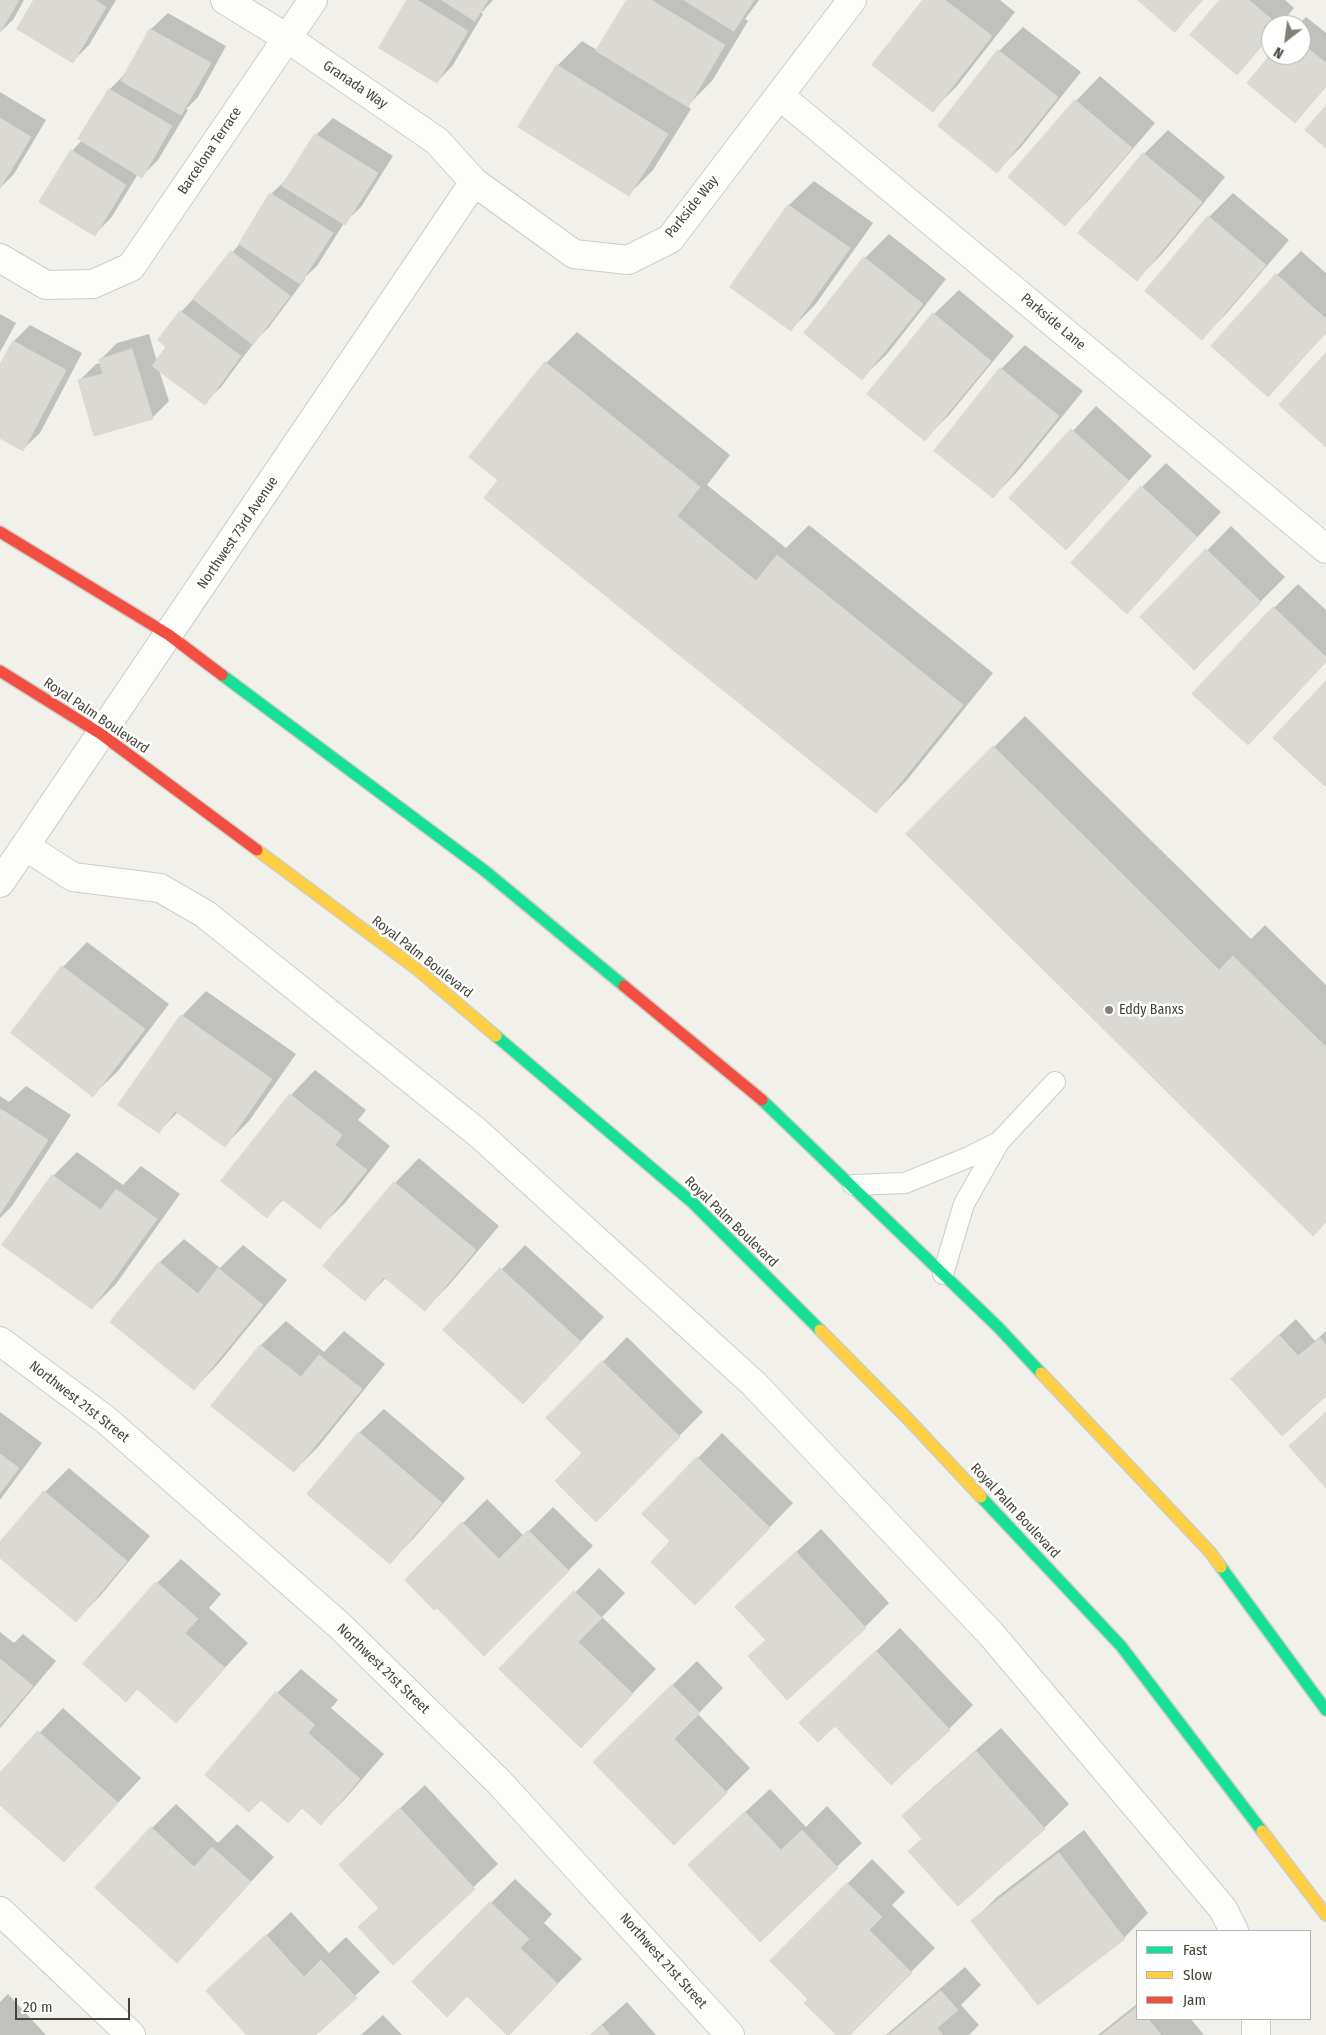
<!DOCTYPE html>
<style>
body{margin:0}
#map{position:relative;width:1326px;height:2035px;overflow:hidden;background:#f1f0eb;font-family:"Fira Sans Condensed",sans-serif}
canvas{display:block}
.legend{position:absolute;left:1136px;top:1930px;width:175px;height:90px;box-sizing:border-box;background:#fff;border:1px solid #b5b4af;margin:0;padding:6px 9px;list-style:none;font-size:15px;color:#464338}
.legend li{display:flex;align-items:center;gap:10px;height:25px}
.legend b{width:25px;border:1px solid #b5b4af}
.north{position:absolute;left:1261px;top:15px;width:50px;height:50px;box-sizing:border-box;background:#fff;border:1px solid #b5b4af;border-radius:50%;rotate:210deg;font-size:14px;font-weight:700;line-height:20px;text-align:center;color:#464338}
.north::after{content:'';display:block;margin:auto;width:18px;height:22px;background:#828077;clip-path:polygon(50% 0,100% 100%,50% 72%,0 100%)}
.scale{position:absolute;left:15px;top:1998px;width:115px;height:22px;box-sizing:border-box;border:2px solid #464338;border-top:0;padding-left:6px;font-size:15px;line-height:18px;white-space:nowrap;color:#464338;-webkit-text-stroke:4px #fff;paint-order:stroke}
</style>
<div id="map">
<canvas width="1326" height="2035"></canvas>
<ul class="legend">
<li><b style="height:6px;background:#16e098"></b>Fast</li>
<li><b style="height:6px;background:#ffcf43"></b>Slow</li>
<li><b style="height:6px;background:#f24e42"></b>Jam</li>
</ul>
<div class="north">N</div>
<div class="scale">20 m</div>
</div>
<script>
const ctx = document.querySelector('canvas').getContext('2d');
ctx.lineJoin = 'round';
function paint(path, color) { ctx.fillStyle = color; ctx.fill(path, 'evenodd'); }
function trace(path, color, width, dash) { ctx.strokeStyle = color; ctx.lineWidth = width; ctx.lineCap = dash ? 'butt' : 'round'; ctx.setLineDash(dash || []); ctx.stroke(path); }
function write(font, color, halo, rows, align = 'center') {
  ctx.font = font + ' "Fira Sans Condensed",sans-serif'; ctx.lineWidth = 5; ctx.setLineDash([]); ctx.textBaseline = 'middle'; ctx.strokeStyle = halo; ctx.fillStyle = color; for (const [text, x, y, turn = 0] of rows) {
    ctx.save(); ctx.translate(x, y); ctx.rotate((+turn || 0) * Math.PI / 180); ctx.textAlign = isNaN(turn) ? turn : align; if (halo) ctx.strokeText(text, 0, 0); ctx.fillText(text, 0, 0); ctx.restore();
  }
}
const shadow = new Path2D(`
 M0 0H24L13 20 0 32Z
 M36 0H116L89 45 73 61Z
 M409 0H493L481 13 483 14 453 65 437 82Z
 M628 0H759L745 19 748 21 712 81 687 106 691 109 653 170 628 195 520 126 558 65 582 41 597 50Z
 M925 0H1000L1015 12 957 86 933 110Z
 M1140 0H1203L1175 30Z
 M1221 0H1285L1294 8 1280 25H1271V36L1237 73Z
 M168 13 226 46 198 97 186 109 188 110 158 160 142 176 138 174 111 218 95 234 72 151 82 140 80 139 110 89 127 72 151 29Z
 M1306 17 1326 33V87L1295 121 1301 55V25H1298Z
 M1023 27 1081 72 1021 147 997 171 999 51Z
 M1100 76 1155 123 1089 200 1065 224 1076 101Z
 M0 92 46 120 14 174 0 188Z
 M333 118 393 156 361 207 344 223 317 266 304 278 305 279 269 327 256 340 221 387 204 403 159 370 169 401 152 418 80 380 96 364 101 363 100 360 117 343 149 334 157 362 168 347 159 340 181 312 197 295 241 242 271 194 288 178 316 135Z
 M1168 130 1225 177 1161 255 1137 279 1144 154Z
 M814 181 873 223 815 305 791 329 732 286 789 205Z
 M1233 193 1289 240 1226 314 1202 338 1209 217Z
 M889 234 946 279 887 354 862 378 865 258Z
 M1301 251 1326 273V333L1268 395 1277 275Z
 M959 290 1014 336 949 415 925 439 934 314Z
 M0 314 16 323 0 352Z
 M30 325 82 353 40 433 23 449 0 437V367L14 341Z
 M577 332 730 455 707 485 786 548 809 525 993 673 907 780 876 812 500 480 546 363Z
 M1025 345 1083 391 1017 472 993 497 1001 369Z
 M1096 406 1152 456 1066 548 1011 498Z
 M1166 463 1221 512 1127 612 1142 487Z
 M1231 526 1285 577 1194 668 1142 617Z
 M1298 584 1326 610V662L1274 608Z
 M1025 716 1251 939 1265 925 1326 985V1221L907 834Z
 M87 942 169 1004 118 1071 93 1095 12 1033 63 967Z
 M206 991 296 1054 249 1121 225 1145 178 1112 158 1132 120 1104 182 1016Z
 M315 1070 366 1110 358 1120 390 1146 345 1203 320 1227 284 1199 266 1216 222 1181 291 1095Z
 M26 1086 71 1115 12 1206 0 1218V1096L9 1102Z
 M77 1152 123 1185 141 1166 180 1194 116 1284 92 1308 53 1176Z
 M419 1158 499 1226 449 1285 425 1309 387 1277 365 1299 325 1266 395 1183Z
 M184 1239 220 1268 243 1245 287 1280 218 1364 194 1389 159 1263Z
 M525 1245 604 1317 523 1403 444 1330Z
 M1296 1319 1315 1341 1326 1331V1394L1232 1379Z
 M286 1321 324 1352 344 1331 385 1364 318 1447 294 1471 213 1406 261 1345Z
 M627 1337 703 1412 596 1520 584 1453 548 1418Z
 M384 1409 465 1478 414 1538 390 1562 359 1433Z
 M0 1412 42 1443 0 1500Z
 M1326 1412V1486L1291 1446Z
 M722 1433 793 1503 720 1579 672 1541 644 1514Z
 M69 1468 150 1536 100 1596 76 1620 0 1556V1544L45 1492Z
 M487 1499 524 1536 553 1507 593 1546 484 1654 437 1606 406 1580Z
 M821 1529 889 1603 865 1627 767 1639 737 1607Z
 M181 1559 221 1594 209 1608 248 1643 175 1721 157 1583Z
 M599 1568 625 1593 602 1617 656 1669 605 1722 501 1669Z
 M900 1628 973 1705 949 1729 801 1723Z
 M0 1632 14 1643 23 1634 56 1661 0 1728Z
 M697 1661 723 1688 698 1714 750 1768 726 1792 618 1738Z
 M301 1669 338 1700 331 1708 384 1754 345 1799 321 1823 302 1807 261 1799 207 1774 277 1693Z
 M63 1708 141 1778 64 1861 0 1803V1775Z
 M1001 1728 1069 1804 1044 1828 958 1904 910 1851 923 1838 904 1816 928 1792Z
 M425 1785 498 1864 393 1963 365 1841Z
 M770 1789 806 1827 827 1806 862 1843 760 1940 714 1841Z
 M176 1804 218 1843 237 1824 274 1857 177 1961 152 1828Z
 M1084 1830 1148 1913 1124 1938 973 1921 997 1897Z
 M872 1859 905 1892 892 1905 935 1948 848 2035H839L810 1999 771 1961Z
 M515 1879 552 1914 544 1923 582 1959 532 2010 491 1903Z
 M291 1912 329 1953 346 1937 380 1972 314 2035H249L208 1991Z
 M965 1967 981 1985 961 2005 979 2025 969 2035H886Z
 M8 1994 46 2035H0V2002Z
 M627 2002 656 2035H590Z
 M1137 2004V2019H1191L1204 2035H1098Z
 M383 2015 402 2035H361Z`);
const building = new Path2D(`
 M0 0H19L0 32Z
 M34 0H95L106 7 73 63 17 29Z
 M407 0H417L468 31 437 83 379 48Z
 M442 0H488L475 21Z
 M627 0H651L725 45 688 107 596 51Z
 M684 0H754L734 31Z
 M923 0H945L992 36 933 112 872 65Z
 M1138 0H1202L1175 32Z
 M1220 0H1249L1278 25H1271V35L1237 75 1190 35Z
 M150 29 211 63 181 115 121 81Z
 M1301 43 1326 63V86L1295 123 1247 83 1271 54 1301 55Z
 M998 50 1058 97 997 173 938 126Z
 M557 65 668 134 629 196 518 127Z
 M109 89 172 126 142 178 78 139Z
 M1075 100 1132 148 1065 226 1008 177Z
 M1326 106V148L1305 130Z
 M0 118 31 137 0 188Z
 M315 134 378 173 345 225 282 186Z
 M71 150 126 185 95 236 39 202Z
 M1143 153 1202 202 1137 281 1078 233Z
 M270 193 333 233 300 284 239 244Z
 M788 205 850 248 791 331 730 287Z
 M1208 216 1266 265 1202 340 1145 291Z
 M231 251 290 296 253 345 193 299Z
 M864 257 923 304 862 380 804 333Z
 M1276 274 1326 319V332L1268 397 1211 346Z
 M180 311 241 356 205 405 152 366 166 347 158 340Z
 M933 313 991 361 925 441 867 394Z
 M13 341 66 370 23 451 0 438V365Z
 M132 349 153 419 94 436 78 380 103 374 99 360Z
 M1326 353V447L1279 405Z
 M545 362 700 487 677 516 756 581 777 555 963 705 876 813 484 498 498 480 469 457Z
 M1000 368 1059 416 993 498 934 451Z
 M1071 429 1129 481 1066 550 1009 498Z
 M1141 486 1197 537 1127 614 1071 563Z
 M1206 549 1261 602 1194 670 1140 617Z
 M1273 607 1326 657V662L1248 745 1192 694Z
 M1326 681V787L1273 738Z
 M993 746 1219 970 1233 956 1326 1047V1222L1313 1236 906 834Z
 M62 966 145 1029 93 1097 11 1033Z
 M181 1015 272 1079 225 1147 175 1111 159 1133 118 1105Z
 M290 1094 342 1135 335 1145 367 1170 320 1229 282 1199 267 1218 221 1181Z
 M1 1109 48 1140 0 1214V1110Z
 M52 1175 101 1210 116 1189 157 1219 92 1309 2 1245Z
 M394 1182 476 1250 425 1311 384 1277 365 1301 323 1266Z
 M159 1262 198 1294 218 1268 263 1305 194 1390 110 1322Z
 M500 1268 581 1342 523 1404 443 1330Z
 M1279 1335 1298 1356 1320 1338 1326 1345V1396L1282 1436 1231 1379Z
 M260 1345 301 1377 319 1355 362 1389 294 1472 211 1406Z
 M602 1361 680 1437 596 1522 555 1481 582 1453 546 1418Z
 M1326 1413V1488L1289 1446Z
 M359 1432 442 1503 390 1564 307 1494Z
 M0 1454 19 1468 0 1493Z
 M697 1457 770 1528 695 1605 651 1562 670 1541 642 1514Z
 M44 1491 127 1561 76 1622 0 1558V1542Z
 M462 1522 499 1559 528 1530 569 1571 484 1656 437 1608 434 1610 405 1580Z
 M796 1552 866 1628 787 1700 748 1656 766 1640 735 1607Z
 M156 1582 198 1619 185 1633 225 1668 176 1723 137 1689 126 1702 83 1664Z
 M574 1591 602 1618 578 1642 633 1694 581 1748 499 1669Z
 M876 1651 950 1730 891 1785 835 1726 818 1742 799 1723Z
 M0 1659 33 1686 0 1725Z
 M672 1685 700 1713 674 1739 727 1793 674 1845 593 1762Z
 M276 1692 315 1725 308 1733 360 1779 321 1825 302 1808 288 1823 261 1800 249 1812 205 1775Z
 M38 1731 118 1803 64 1862 0 1805V1773Z
 M976 1751 1045 1829 958 1906 908 1851 922 1839 902 1816Z
 M400 1808 475 1889 393 1965 358 1927 379 1908 339 1865Z
 M745 1812 781 1850 802 1830 838 1868 760 1942 688 1865Z
 M151 1827 194 1867 212 1847 251 1882 177 1963 95 1888Z
 M1059 1853 1125 1939 1038 2005 971 1921Z
 M847 1883 882 1917 869 1930 912 1973 850 2035H837L804 2003 808 1999 770 1961Z
 M490 1902 529 1939 520 1948 558 1984 509 2035H507L467 1996 447 2017 412 1982Z
 M266 1935 304 1977 321 1960 357 1998 316 2035H247L206 1991Z
 M941 1991 958 2010 937 2028 943 2035H889Z
 M1137 2007V2019H1148L1161 2035H1102Z
 M602 2025 610 2035H591Z`);
const lane = new Path2D(`
 M853 1185 905 1183 969 1157 999 1142
 M943 1274 964 1204 999 1142 1055 1082`);
const street = new Path2D(`
 M225 0 287 38 437 141 474 182 574 254 628 260 670 239 852 0
 M780 96 1326 549
 M0 258 46 285 93 284 131 267 313 0
 M25 846 73 877 160 888 205 914 478 1133 754 1384 991 1634 1223 1909 1234 1931
 M0 883 474 182
 M0 1341 106 1420 340 1626 499 1782 730 2035
 M0 1911 131 2035
 M1256 2019V2035`);
const fast = new Path2D(`
 M222 675 485 871 624 986
 M496 1036 693 1203 820 1330
 M762 1100 998 1327 1041 1373
 M981 1497 1121 1646 1262 1831
 M1221 1567 1326 1710`);
const slow = new Path2D(`
 M257 850 418 970 496 1036
 M820 1330 909 1420 981 1497
 M1041 1373 1210 1552 1221 1567
 M1262 1831 1326 1915`);
const jam = new Path2D(`
 M0 532 169 635 222 675
 M0 671 101 734 257 850
 M624 986 762 1100`);
const markers = [
 [1109,1010,5,"#828077"]
];
const streetNames = [
 ["Granada Way",355,85,34],
 ["Barcelona Terrace",210,151,-56],
 ["Parkside Way",692,207,-51],
 ["Parkside Lane",1053,322,40],
 ["Northwest 73rd Avenue",238,533,-56],
 ["Royal Palm Boulevard",96,716,34],
 ["Royal Palm Boulevard",422,957,38],
 ["Royal Palm Boulevard",731,1222,44],
 ["Northwest 21st Street",79,1402,38],
 ["Royal Palm Boulevard",1015,1511,47],
 ["Northwest 21st Street",383,1669,44],
 ["Northwest 21st Street",663,1961,48]
];
const poiNames = [
 ["Eddy Banxs",1119,1010]
];
paint(shadow, '#0003');
paint(building, '#dad9d4');
trace(building, '#d9d7d1', 1);
trace(lane, '#cecdc9', 22);
trace(street, '#cecdc9', 30);
trace(fast, '#cfcdc2', 14);
trace(slow, '#cfcdc2', 14);
trace(jam, '#cfcdc2', 14);
trace(lane, '#fdfdfc', 20);
trace(street, '#fdfdfc', 28);
trace(fast, '#16e098', 11);
trace(slow, '#ffcf43', 11);
trace(jam, '#f24e42', 11);
for (const [x, y, r, color] of markers) { const dot = new Path2D(); dot.arc(x, y, r, 0, 2 * Math.PI); ctx.fillStyle = color; ctx.fill(dot); trace(dot, '#fff', 2); }
write('14px', '#464338', '#fff', streetNames);
write('14px', '#464338', '#fff', poiNames, 'left');
</script>
